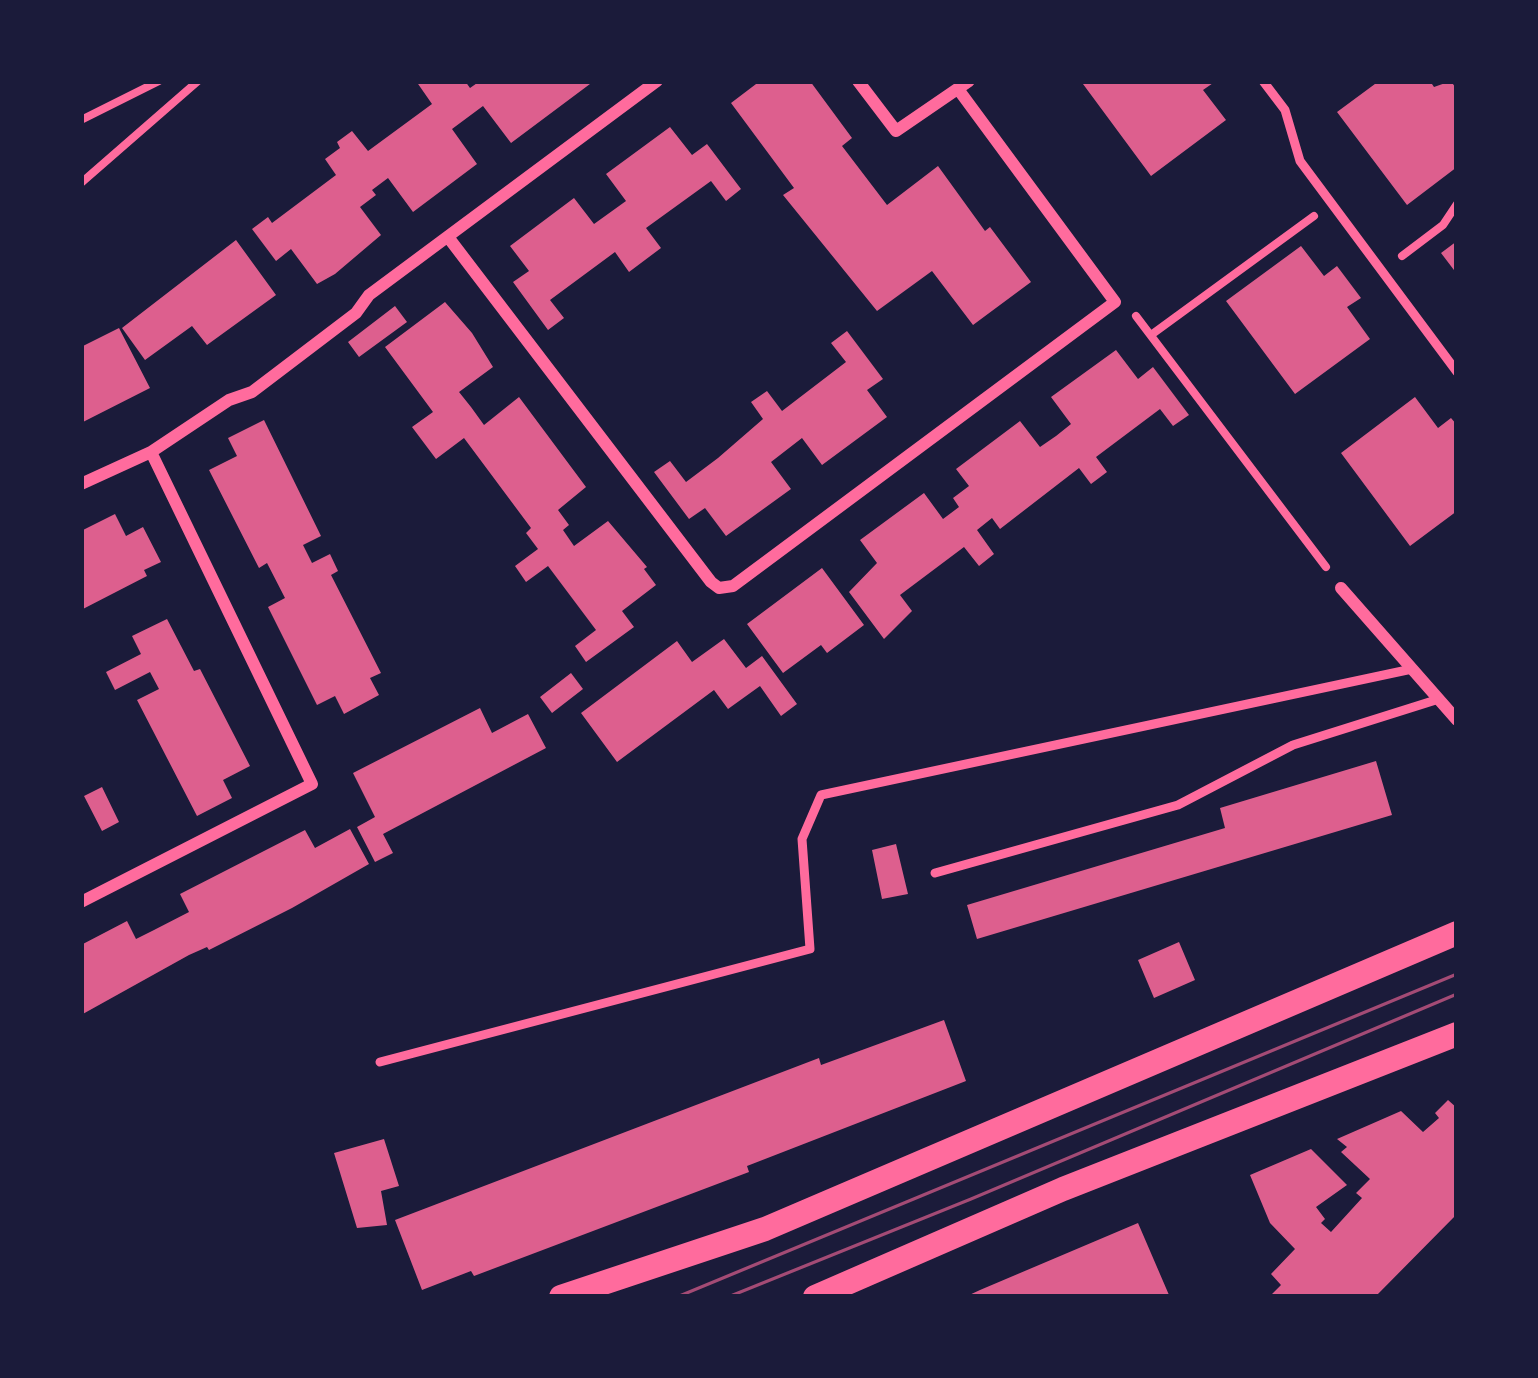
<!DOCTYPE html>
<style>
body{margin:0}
#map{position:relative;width:1538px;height:1378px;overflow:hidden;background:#1b1b3a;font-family:Karla,sans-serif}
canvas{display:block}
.frame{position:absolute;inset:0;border:84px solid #1b1b3a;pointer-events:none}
</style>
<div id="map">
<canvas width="1538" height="1378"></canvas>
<div class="frame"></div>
</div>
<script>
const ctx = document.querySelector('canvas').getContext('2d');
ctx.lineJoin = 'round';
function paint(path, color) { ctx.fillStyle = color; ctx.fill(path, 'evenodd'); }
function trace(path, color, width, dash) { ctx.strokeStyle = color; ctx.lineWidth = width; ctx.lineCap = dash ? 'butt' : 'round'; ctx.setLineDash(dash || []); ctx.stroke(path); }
const building = new Path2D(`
 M416 81H465L470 88 480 81H594L511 143 483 106 452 129 477 164 413 212 388 178 372 190 376 195 360 207 381 235 335 274 317 284 291 249 276 261 252 229 268 217 272 223 336 175 325 159 340 148 337 142 352 131 368 151 432 104Z
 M760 81H810L852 138 842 146 887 205 938 166 985 231 990 227 1031 282 973 325 932 271 877 311 783 195 794 188 731 103Z
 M1086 81H1216L1203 90 1226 120 1151 176 1083 84Z
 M1379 81H1430L1434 87 1451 81 1457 90V167L1407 205 1337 112Z
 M670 127 692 155 707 144 741 189 726 201 711 181 646 228 661 248 629 272 615 252 550 300 564 318 548 330 513 282 529 271 510 246 574 198 594 224 626 201 606 174Z
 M236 240 276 295 207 345 192 326 145 360 122 328Z
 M1457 241V274L1441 253Z
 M1301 246 1324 276 1337 266 1361 298 1347 307 1370 339 1295 394 1226 301Z
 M445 302 472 333 493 367 459 392 471 407 484 425 519 397 586 487 558 510 569 525 563 530 574 546 608 521 647 567 644 569 656 585 622 611 634 627 586 662 575 646 596 630 548 566 526 582 515 566 538 549 526 533 531 528 464 438 436 459 412 427 433 412 385 347Z
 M395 306 407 322 359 357 348 342Z
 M119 328 150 388 81 423V347Z
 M847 331 883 379 867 390 887 417 822 465 802 438 771 462 791 489 726 536 705 508 689 519 654 472 670 461 686 482 718 458 763 419 751 402 767 391 782 411 846 362 831 343Z
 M1116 350 1138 379 1153 367 1189 415 1173 426 1160 409 1096 457 1107 472 1091 484 1079 468 1000 529 992 518 977 530 994 554 979 566 964 547 900 595 912 611 884 639 849 592 877 563 860 540 924 493 943 519 959 507 953 498 969 486 956 469 1020 421 1040 447 1056 436 1071 424 1051 397Z
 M1415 397 1438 428 1451 418 1457 425V511L1410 546 1341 453Z
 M264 420 321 536 303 545 312 563 330 554 338 571 331 575 381 673 370 678 379 695 344 714 335 696 317 705 268 607 285 598 267 563 259 568 209 470 237 456 228 438Z
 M115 514 126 536 143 527 161 562 144 570 147 576 81 610V531Z
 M822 568 864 625 827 653 821 645 783 673 747 624Z
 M167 619 194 671 200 669 250 766 223 780 232 798 197 816 137 700 159 689 150 672 115 690 106 672 141 654 132 636Z
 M724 639 746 668 762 656 797 704 781 716 760 686 728 709 714 690 617 762 581 713 677 641 692 662Z
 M571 673 583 689 552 713 540 697Z
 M480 708 492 733 528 714 546 748 383 834 393 853 375 862 357 827 375 817 353 773Z
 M1376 761 1392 815 977 939 967 905 1225 828 1220 808Z
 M102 787 119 822 102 831 84 796Z
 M350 829 369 864 292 908 209 950 207 947 189 955 81 1015V945L127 921 136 939 154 930 189 912 180 894 305 830 315 848Z
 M896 844 908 894 882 899 872 850Z
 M1179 942 1195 980 1154 998 1138 960Z
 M944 1020 966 1081 747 1166 749 1172 474 1276 471 1271 422 1290 395 1220 819 1058 821 1065Z
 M1448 1100 1457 1108V1214L1375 1297H1269L1281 1285 1271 1274 1295 1249 1270 1223 1250 1175 1311 1149 1347 1185 1316 1207 1325 1219 1321 1223 1331 1232 1362 1198 1356 1193 1370 1179 1341 1152 1347 1147 1337 1139 1401 1111 1423 1132 1439 1118 1435 1113Z
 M384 1139 399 1186 381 1191 387 1225 357 1228 334 1153Z
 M1138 1223 1169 1295 965 1297 980 1290Z`);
const path = new Path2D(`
 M81 120 159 81
 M81 183 198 81
 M1402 256 1443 225 1457 204
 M1136 316 1326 567
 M1151 335 1314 216`);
const service = new Path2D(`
 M1263 81 1285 110 1300 161 1457 372
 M935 873 1178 805 1293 745 1439 699
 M380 1062 810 949 802 839 821 795 1412 669`);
const minor = new Path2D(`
 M858 81 896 131 969 81
 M448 237 711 582 719 588 733 586 1115 302 958 89
 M81 484 151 452 229 400 252 392 356 313 369 295 657 81
 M1341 588 1457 720
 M81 902 312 784 151 452`);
const secondary = new Path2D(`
 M561 1297 765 1229 1457 933
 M815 1297 1063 1189 1457 1034`);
const tram = new Path2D(`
 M677 1297 1457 974
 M728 1297 971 1199 1457 994`);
paint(building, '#dd5f8e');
trace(path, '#ff6b9d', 8);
trace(service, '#ff6b9d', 9);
trace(minor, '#ff6b9d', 12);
trace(secondary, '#ff6b9d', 24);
trace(tram, '#a44b75', 3);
</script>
